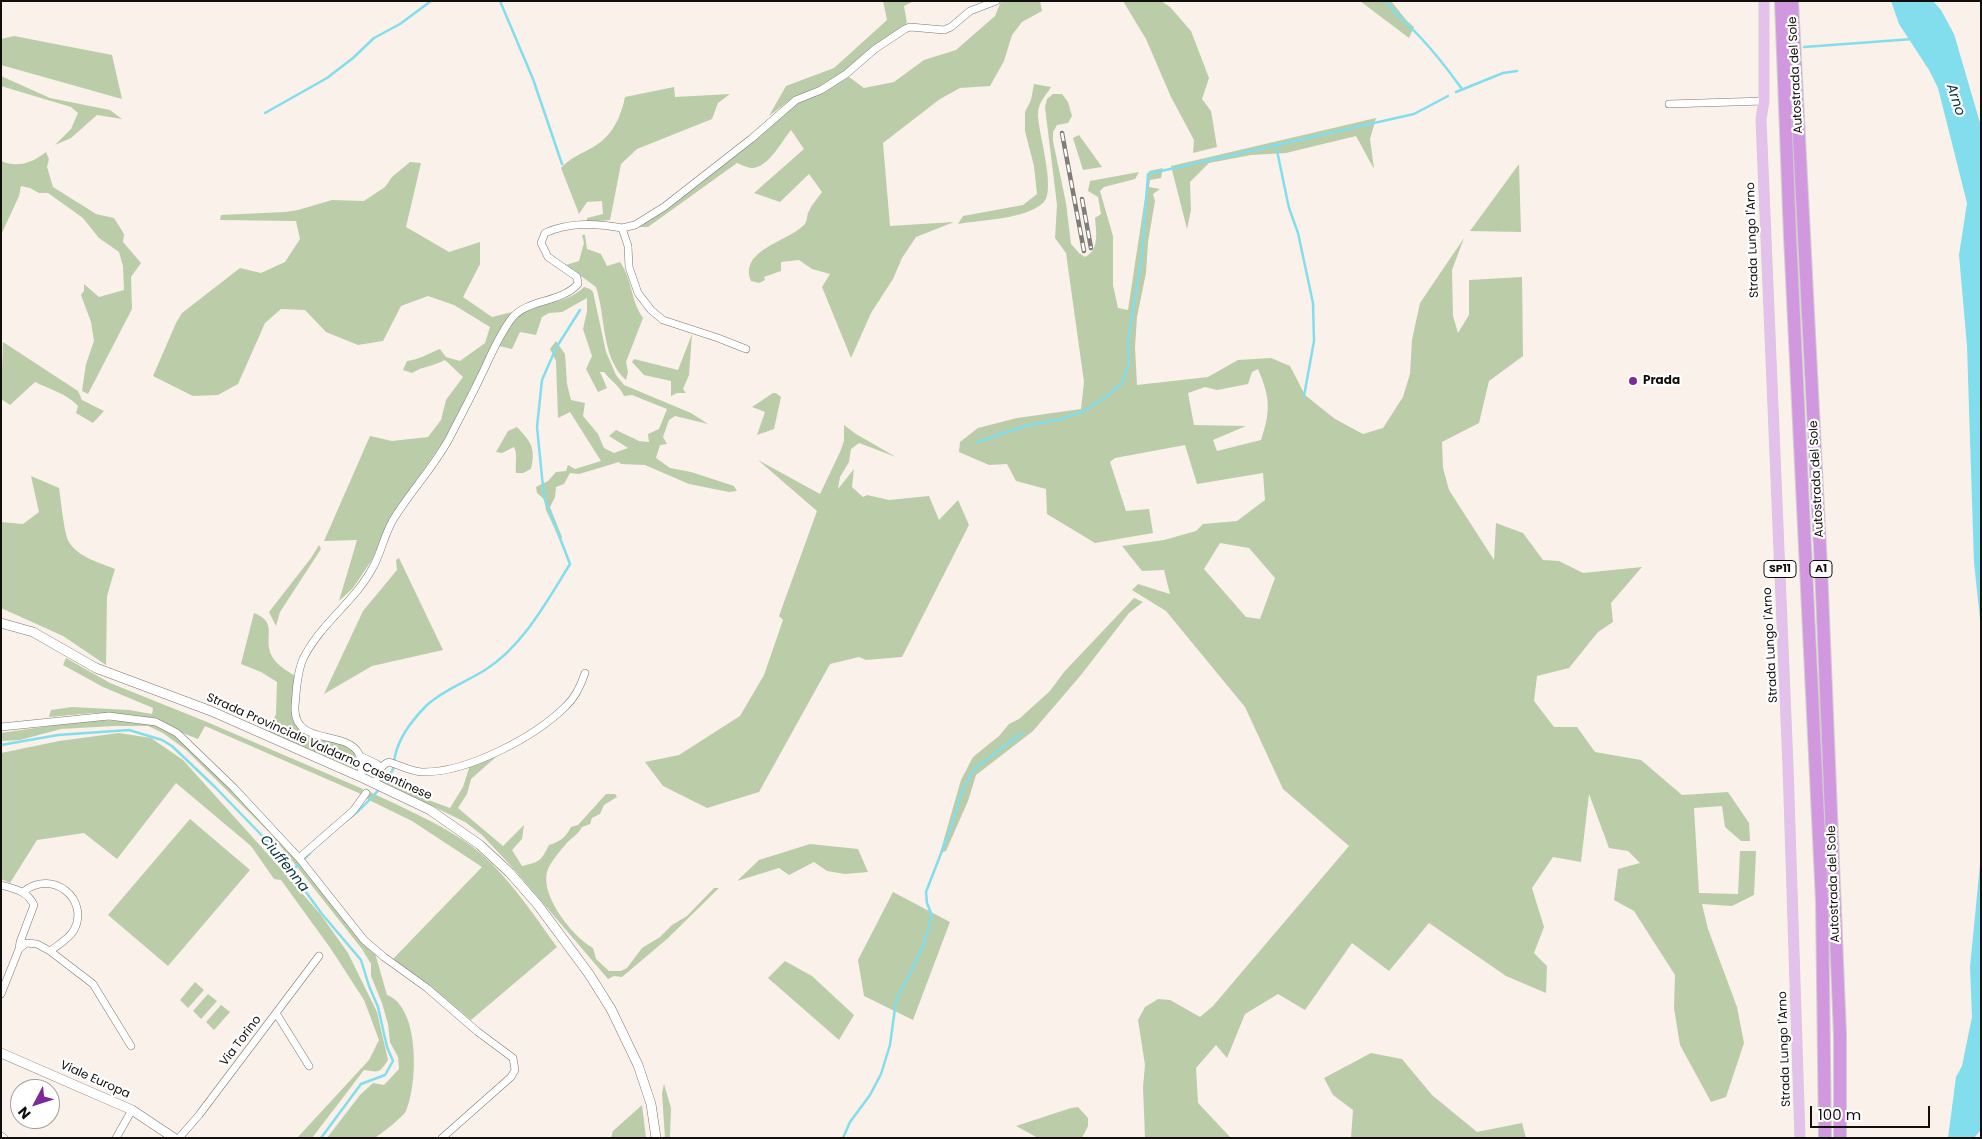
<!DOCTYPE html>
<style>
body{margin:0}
#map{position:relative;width:1982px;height:1139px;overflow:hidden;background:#f9f1ea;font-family:Poppins,sans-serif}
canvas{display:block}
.frame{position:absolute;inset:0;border:2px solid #110e0c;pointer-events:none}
.north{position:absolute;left:10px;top:1079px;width:50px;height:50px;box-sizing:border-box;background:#fff;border:1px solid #a09f9e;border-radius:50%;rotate:230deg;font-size:14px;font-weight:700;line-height:20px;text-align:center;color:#110e0c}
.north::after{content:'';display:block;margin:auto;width:18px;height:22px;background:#7b2998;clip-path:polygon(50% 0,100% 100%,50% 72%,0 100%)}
.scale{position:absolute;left:1810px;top:1106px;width:120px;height:22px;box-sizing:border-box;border:2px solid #110e0c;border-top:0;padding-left:6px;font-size:15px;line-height:18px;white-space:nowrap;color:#110e0c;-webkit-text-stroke:4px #fff;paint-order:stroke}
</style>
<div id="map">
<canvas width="1982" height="1139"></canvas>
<div class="frame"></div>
<div class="north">N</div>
<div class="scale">100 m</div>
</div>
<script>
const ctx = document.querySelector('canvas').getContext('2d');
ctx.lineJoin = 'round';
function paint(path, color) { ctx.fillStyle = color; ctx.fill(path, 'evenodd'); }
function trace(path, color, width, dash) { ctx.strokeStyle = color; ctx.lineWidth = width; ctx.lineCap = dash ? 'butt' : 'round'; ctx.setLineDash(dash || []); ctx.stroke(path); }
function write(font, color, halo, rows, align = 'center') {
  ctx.font = font + ' Poppins,sans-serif'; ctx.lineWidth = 4.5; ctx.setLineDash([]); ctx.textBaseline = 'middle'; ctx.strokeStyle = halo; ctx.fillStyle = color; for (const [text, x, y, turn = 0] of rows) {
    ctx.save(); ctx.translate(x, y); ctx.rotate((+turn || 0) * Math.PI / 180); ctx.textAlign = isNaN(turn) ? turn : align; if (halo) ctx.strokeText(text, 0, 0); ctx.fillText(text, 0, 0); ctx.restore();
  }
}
const green = new Path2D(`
 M883 1H914L904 6 907 23 872 48 845 73 823 85 794 97 769 116 786 86 834 68 887 20Z
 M1001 1H1040L1042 11 1022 22 1012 35 1004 61 990 86 960 88 940 99 883 143 890 226 954 222 916 237 902 258 893 279 871 313 851 358 822 287 830 274 812 269 799 260 781 262V271L764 277 765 280 759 283 751 281C739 250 787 242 804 225 808 221 806 216 809 211 812 204 818 198 822 192L809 174 780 202 754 193 804 149 791 130C782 141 768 168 752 168 748 168 742 165 737 163L648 227H637L666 210 753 142 797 103 823 92 849 77 864 88 894 82 924 60 956 50 995 16Z
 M1123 1H1161L1170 7 1191 31 1209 78 1202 99 1211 111 1217 147 1193 153 1194 140 1171 97 1146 39Z
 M1360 1H1391L1407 21 1414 27 1409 38Z
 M14 36 112 55 122 99 1 65V39Z
 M1 76 50 98 110 110 122 119 97 115 71 138 55 145 71 129 78 113 71 107 1 86Z
 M1034 84 1051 87C1046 96 1038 102 1038 114 1038 133 1057 191 1043 203 1026 219 981 220 958 224L963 216 1023 205 1037 194 1034 166 1025 131V112L1031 100Z
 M674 87 675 97 730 94 718 103 712 119 637 149 621 164 610 220 587 222V218L603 214 602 201 587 202 579 214 561 168C575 153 592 151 604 139 616 128 622 112 625 97Z
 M1053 94H1062L1068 102 1072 116 1068 123 1057 125 1053 132V141L1066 203 1071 244 1079 253 1085 257C1100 250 1096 231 1095 218L1101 214 1098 197 1088 191 1090 181 1139 172 1135 179 1104 187 1100 191 1113 236V285L1118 308 1128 310 1149 171 1163 168 1161 178 1150 180 1149 187 1160 189 1153 194 1155 201 1148 242 1146 273 1137 317 1135 347 1137 385 1208 377 1238 360 1271 358 1290 366 1305 395 1335 419 1363 434 1383 428 1403 397 1410 374 1412 340 1420 303 1464 238 1452 270 1453 316 1458 333 1469 315V280L1522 277 1523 356 1489 381 1479 423 1442 442 1443 468 1449 490 1494 560 1496 523 1523 533 1543 560 1559 561 1583 573 1642 567 1611 603 1613 622 1598 632 1569 668 1537 676 1534 701 1554 727H1577L1595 752 1641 760 1682 795 1728 792 1749 823 1750 841H1741L1725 827 1722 806 1694 808 1699 893 1738 894 1740 851H1756L1754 895 1732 906 1702 904 1708 929 1737 1007 1744 1043 1726 1097 1711 1102 1680 1045 1674 1008 1675 975 1634 911 1614 900 1618 869 1640 863 1628 851 1609 848 1589 794 1581 862 1553 857 1532 888 1544 927 1534 953 1547 966 1546 993 1506 976 1429 923 1389 971 1352 943 1305 1010 1278 994 1245 1014 1227 1058 1216 1045 1196 1068 1198 1103 1231 1138H1145L1143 1087 1145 1065 1138 1020 1145 1007 1158 999 1170 1000 1200 1017 1213 1006 1349 846 1283 789 1245 707 1166 611 1132 590 1138 584 1170 594 1164 570 1142 571 1122 546 1164 540 1196 531 1203 524 1237 521 1265 500 1263 473 1197 484 1185 445 1115 458 1110 462 1126 511 1149 509 1153 533 1095 543 1047 514 1046 489 1016 481 1007 464 989 465 959 452 960 442 978 428 1017 418 1081 409 1084 382 1066 253 1055 238 1057 205 1045 107 1047 99ZM1258 369C1270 397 1271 410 1261 440L1217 451 1213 440 1246 426 1194 425 1188 393 1205 387 1217 390 1248 384 1252 372ZM1220 543 1249 548 1275 578 1260 619 1246 617 1204 569Z
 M1376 118 1370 139 1374 169 1356 136 1286 153 1251 155 1209 163 1190 182 1191 210 1187 229 1171 166Z
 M1079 135 1102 167 1083 170 1073 138Z
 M46 152 49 159 47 167 53 187 96 214 114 218 124 234 123 242 141 263 131 277 132 309 88 394 82 391 86 364 94 341 91 322 81 295 84 291V284L99 297 124 290 123 266 119 252 99 238 83 218 48 193H39L30 188 21 186 19 196 1 235V161C18 168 32 163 46 152Z
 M410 162 421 163 406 227 449 252 480 242V264L463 297 492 317 512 312 496 338 445 439 391 517 372 560 353 588 339 601 357 540 324 541 370 436 392 441 428 437 441 420 446 400 463 377 445 360C434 366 423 366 412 373L403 370 407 361C419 360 429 353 440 349L446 357 460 361 485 343 490 327 454 305 428 296 401 306 383 341 358 345 326 332 305 310 281 309 265 323 238 384 218 395 193 396 153 376 176 323 182 313 240 268 261 273 285 262 300 239 296 221 220 220 221 215 285 212 298 210 332 200 364 201 385 187 392 177Z
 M1519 164 1521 232 1470 231Z
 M582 235H585L587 249 601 254 607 266 620 262C633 281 630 299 643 318L626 362 628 372 626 380C601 358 606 317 596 287L566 265 579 261 584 243Z
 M584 287 590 289 593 292 606 352 616 375 624 385 691 413 708 424 675 416 669 420 663 437 667 444 660 445 656 458 670 468 691 472 734 486 737 491 729 492 689 484 645 465 621 464 619 462 579 474 570 473 564 484 556 487 555 497 550 507 562 537 560 540 546 510 544 499 537 493 536 487 548 481 556 472 566 471 568 465 575 469 601 461 570 412 558 418 556 361 550 349 556 341 565 354 567 384 571 400 585 403 583 416 598 434 604 448 614 453 628 448 609 436 616 430 639 441 649 442 648 434 659 429 667 409 632 395 624 396C620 386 611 381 604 372H600L607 388 598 392 586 369 592 356 583 329 587 311V298L562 312 549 313 542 317 536 335 520 332 512 349 499 346C502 340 511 320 516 316 537 302 566 305 584 287Z
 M692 334 689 375 683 389 686 393H677L671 396V381L644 375 632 362 634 359 678 370Z
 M3 342 78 391 82 400 104 411 93 423 76 413 78 406C66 393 51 390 35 382L10 405 1 399Z
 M773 393H776L781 397 774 429 757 435 765 412 752 407Z
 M844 425 856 434 896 457 859 443 851 449 849 462 840 477 838 489 854 469 852 487 863 497 867 495 889 500 929 496 939 520 958 500 969 525 902 657 866 660 859 657 830 664 759 792 707 808 663 786 645 762 679 755 740 716 764 675 783 620 779 616 817 511 758 460 820 494 840 452 844 441Z
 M517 427C531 442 536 448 531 469L523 473H516C515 463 518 455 514 447L502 453 496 452 508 431Z
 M31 476 59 488C61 500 64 534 69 542 78 557 100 563 115 569L107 596 106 665 63 636 1 608V522L23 524 39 512Z
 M319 545 321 549 280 612 276 626 269 612 311 558Z
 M399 558 443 650 372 666 324 694 363 611 397 570 396 560Z
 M1134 598 1143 602 1129 613 1081 675 1033 731 976 775 968 801 946 851 940 853 961 780 973 757 999 736 1009 724 1019 719 1050 691 1064 672Z
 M254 613C277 622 265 635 270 652 274 664 286 670 295 676 294 688 290 704 293 716 300 748 335 735 351 749 356 752 355 759 356 764L353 768 268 732 276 714 277 682 261 672 241 664Z
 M66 658 110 683 207 722 363 789 361 794 205 726 198 739 180 732 159 720 134 716 93 713 49 717 51 710 72 707 129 710 152 714 153 708 103 687 63 665Z
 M90 720 127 721 154 724 176 735 214 770 274 832 375 953 387 995C420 1007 418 1084 406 1111 404 1116 379 1136 374 1138 363 1139 339 1138 327 1138L360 1095 373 1083 384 1085 399 1069 398 1057 390 1042 388 1024 382 1003 371 976V964L362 949 271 834 186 750 163 733 148 726H114L61 729 20 740 1 741V733Z
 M119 733 151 738 183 760 274 861 321 915 348 953 377 1012 388 1060C379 1074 379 1072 364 1070L312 1138H297L369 1060 379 1040 364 1000 331 949 281 880 274 879 251 846 176 783 117 859 84 833 37 840 10 883 1 879V753L59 741Z
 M504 750 471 779 467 794 458 808 503 846 524 825 522 839 512 850 522 866C540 862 541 861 549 845 560 842 566 837 571 827L578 825 606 794H615L617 797 604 805 600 814 592 818 590 824 582 827C578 835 572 837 566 844 560 851 554 858 550 865 534 890 573 937 593 948L596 959 609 971H621L627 968 642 948 660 937 672 925 687 916 714 888H719L667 939 622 977 614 976 608 979 513 868 482 835 465 822 379 780 383 773 423 798 450 808 463 787 470 765Z
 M370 792C402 807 436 822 466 842 503 868 531 911 557 947L471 1020 429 985 393 959 482 867 412 821 367 799Z
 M190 819 250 870 168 966 108 915Z
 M810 844 858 849 868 872 845 874 827 871 814 862 789 875 779 868 737 881 759 860Z
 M893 892 950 922 913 1020 864 996 858 960Z
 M785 961 812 976 854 1015 839 1040 768 978Z
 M195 982 204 990 188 1008 180 1000Z
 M208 994 217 1001 201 1019 193 1011Z
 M221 1005 230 1012 214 1030 206 1022Z
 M1371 1053 1402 1059 1432 1095 1477 1132 1522 1123 1526 1138H1351L1353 1110 1333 1095 1324 1078Z
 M664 1084 671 1108 670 1138H665L662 1093Z
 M642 1105 646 1138H611L613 1131Z
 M1078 1107 1088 1118V1126L1082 1138H1038L1016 1126 1071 1108Z`);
const water = new Path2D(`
 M1891 1H1933L1941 10 1954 34 1981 126V628L1974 563 1967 346 1959 255 1967 203 1938 88 1929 70 1899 24Z
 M1981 854V1130L1974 1138H1948L1956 1077 1962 1066 1972 1017 1970 967Z`);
const stream = new Path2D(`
 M500 1 533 79 562 164
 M1386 1C1396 15 1409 25 1421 38 1436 54 1449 71 1462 89
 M1804 47 1913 39
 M1456 92 1503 73 1517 71
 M265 113 327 78 353 58 374 38 400 24 431 1
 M1276 146 1289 208 1298 233 1313 303 1314 341 1304 396
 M977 442 1025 426 1061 419 1084 411 1107 396 1123 382 1129 362 1128 342 1142 255 1148 174 1414 114 1448 96
 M1 745 58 735 129 730 162 740 172 746 215 787 273 847 322 914 361 960 369 986 378 1007 387 1047 393 1061 385 1075 361 1084 321 1138
 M346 821C361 810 387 784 394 767 395 764 394 760 395 756 399 737 413 719 427 705 443 690 466 682 485 670 523 646 547 601 570 564L544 497 537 427 542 380 556 348 580 310
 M292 871 310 853
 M843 1138 850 1122 870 1095 881 1074 890 1045 896 1001 922 949 932 916 927 903 926 892 952 825 962 791 974 769 1022 733`);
const street = new Path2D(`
 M1669 104 1764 101
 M622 228 635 225 664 207 751 139 796 100 821 90 846 74 875 49 905 29 910 27 944 30 951 27 970 11 996 1
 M1 727 109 716 156 722 177 733 234 788 299 858 364 940 384 957 427 988 478 1032 513 1058 515 1070 511 1077 442 1138
 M360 756 377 764 380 768
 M361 777C361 769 362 761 359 754 347 729 293 747 295 707 296 692 297 673 303 659 320 624 354 602 372 569 381 554 384 535 393 520 410 492 433 468 449 439 459 419 470 399 480 378 490 358 498 336 512 318 527 299 561 303 578 284L577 277 548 257 541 243 545 233C568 222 599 223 622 228L628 246 629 267 638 293 651 310 663 320 718 338 746 349
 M377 778C380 770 381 765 389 762 399 765 412 772 422 772 467 773 535 737 566 706 576 697 581 685 585 673
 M299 858 353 811 366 793
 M1 885C15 889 27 891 34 905L20 942 19 949 26 943 37 944 50 951C58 945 69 939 74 930 90 900 53 868 23 892
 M50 951 93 984 131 1046
 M1 994 19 949
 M276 1013 309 1066
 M1 1136 4 1138
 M116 1138 132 1110
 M179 1138 199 1115 319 956`);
const secondary = new Path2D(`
 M1 623 33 632 96 668 211 711 365 779 430 810 480 845 510 873 538 905 589 974 611 1009 638 1065 651 1104 656 1138
 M1 1053 132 1110 174 1138`);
const primary = new Path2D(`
 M1764 1V101L1761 119 1788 766 1800 1138`);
const highway = new Path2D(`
 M1781 1 1790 236 1822 900 1825 1138
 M1792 1 1821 568 1840 1035V1138`);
const rail = new Path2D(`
 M1062 133 1084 251
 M1082 199 1091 248`);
const markers = [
 [1633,381,5,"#7b2998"]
];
const shields = [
 [1780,569,32],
 [1821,569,22]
];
const shieldNames = [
 ["SP11",1780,569],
 ["A1",1821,569]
];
const streetNames = [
 ["Autostrada del Sole",1796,75,-93],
 ["Strada Lungo l'Arno",1753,240,-92],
 ["Autostrada del Sole",1817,479,-93],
 ["Strada Lungo l'Arno",1771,645,-93],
 ["Strada Provinciale Valdarno Casentinese",319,747,24],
 ["Autostrada del Sole",1834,884,-92],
 ["Via Torino",241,1041,-53],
 ["Strada Lungo l'Arno",1785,1049,-92],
 ["Viale Europa",95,1080,24]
];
const poiNames = [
 ["Prada",1643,381]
];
const waterNames = [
 ["Arno",1955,100,72],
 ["Ciuffenna",284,864,51]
];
paint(green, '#bbcda8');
paint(water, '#82deed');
trace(stream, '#82deed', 2.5);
trace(street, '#7d7670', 8);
trace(secondary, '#7d7670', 10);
trace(primary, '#cfcfce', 11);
trace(highway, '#cfcfce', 14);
trace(street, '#fff', 7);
trace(secondary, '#fff', 9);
trace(primary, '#e4c1ec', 10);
trace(highway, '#d298df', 12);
trace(rail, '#827c78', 4.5);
trace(rail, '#fff', 2.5, [8]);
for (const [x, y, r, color] of markers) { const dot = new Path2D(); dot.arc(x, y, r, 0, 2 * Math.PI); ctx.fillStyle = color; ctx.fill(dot); trace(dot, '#fff', 2); }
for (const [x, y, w] of shields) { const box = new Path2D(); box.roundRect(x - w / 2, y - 8.5, w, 17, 4); ctx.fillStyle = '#fff'; ctx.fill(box); trace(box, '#110e0c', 1); }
write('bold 11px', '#110e0c', null, shieldNames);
write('12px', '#110e0c', '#fff', streetNames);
write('bold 12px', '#110e0c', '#fff', poiNames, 'left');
write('italic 14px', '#07353b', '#fff', waterNames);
</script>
